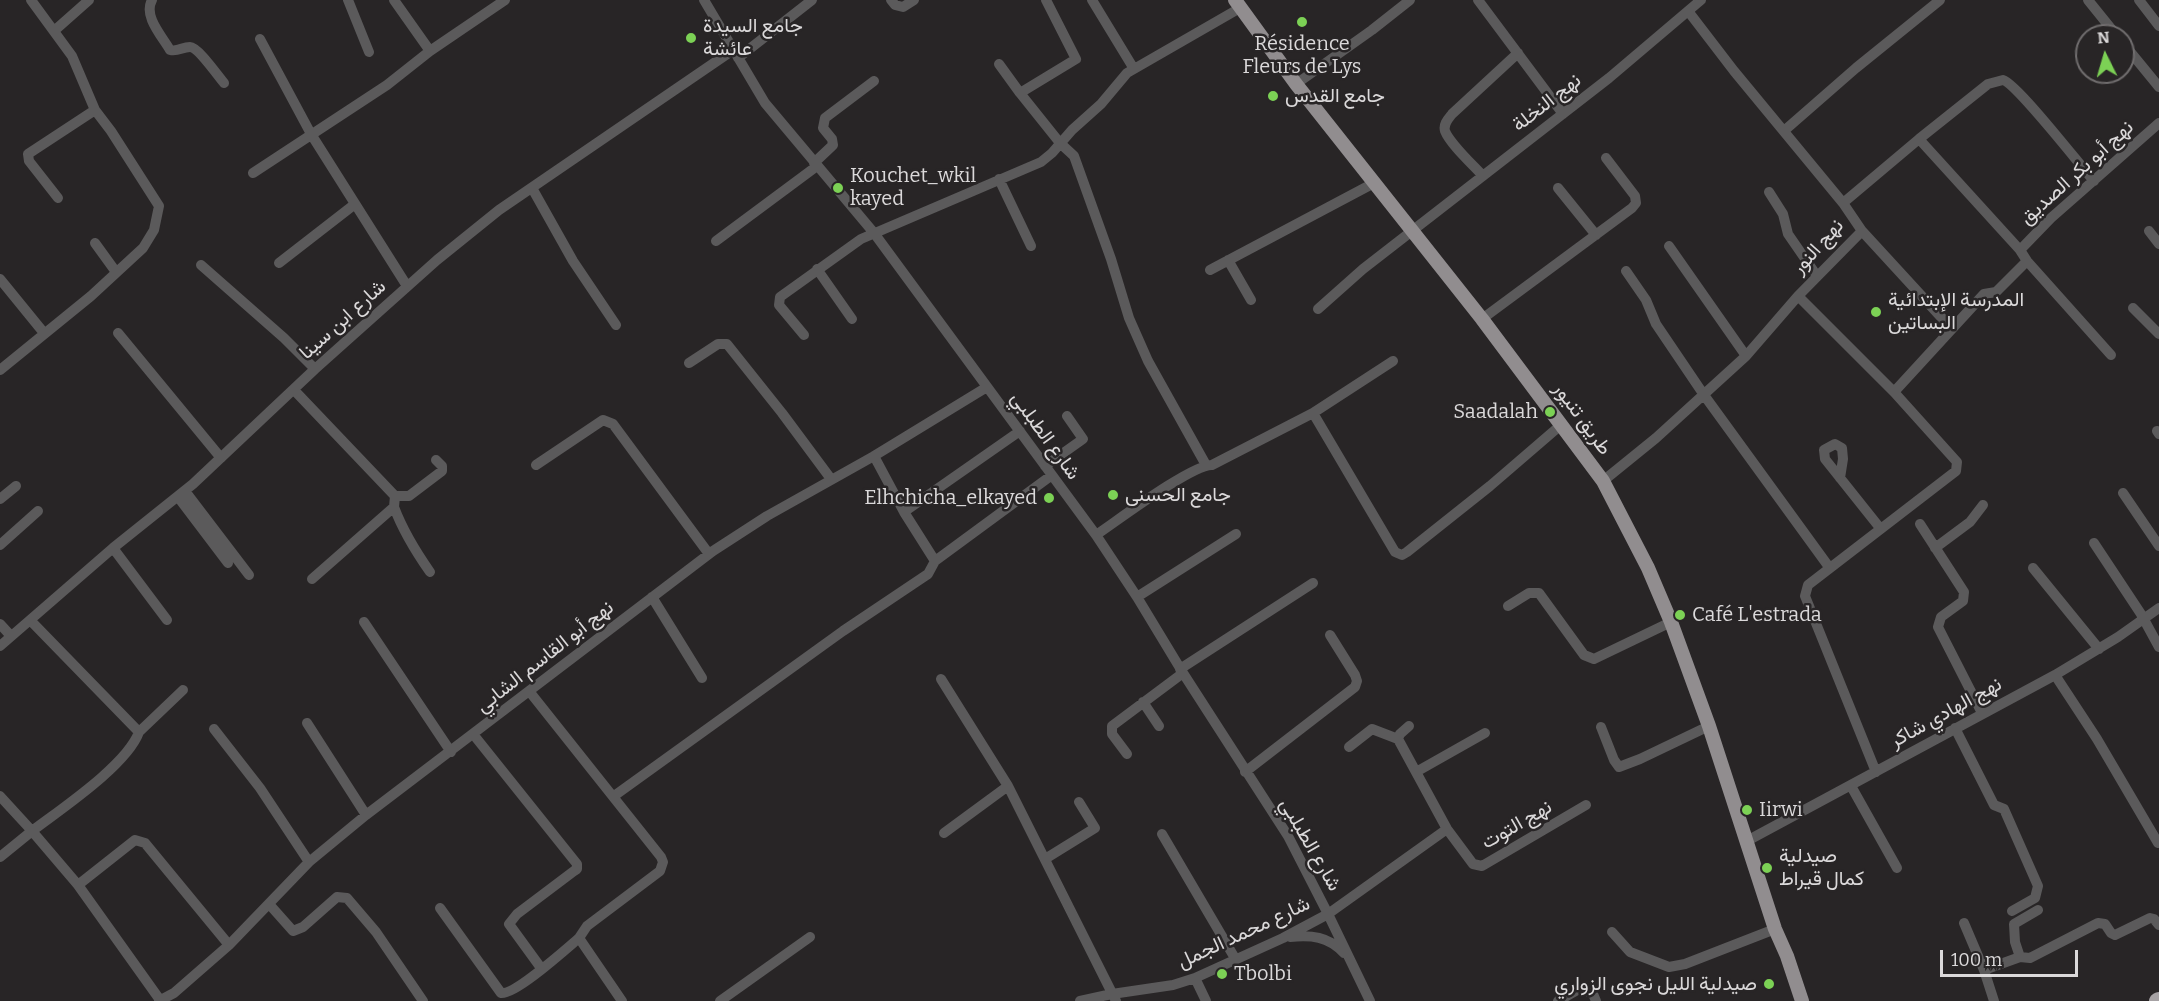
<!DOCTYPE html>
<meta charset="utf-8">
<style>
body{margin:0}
#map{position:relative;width:2159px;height:1001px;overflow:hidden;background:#282526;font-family:Bitter,serif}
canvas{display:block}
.north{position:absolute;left:2075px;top:24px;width:60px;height:60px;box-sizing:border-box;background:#282526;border:2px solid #706d6e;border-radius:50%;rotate:355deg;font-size:16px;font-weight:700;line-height:24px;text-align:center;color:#dbd9da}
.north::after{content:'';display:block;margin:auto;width:21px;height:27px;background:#7cd155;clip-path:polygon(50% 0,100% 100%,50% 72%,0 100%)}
.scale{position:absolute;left:1940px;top:950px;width:138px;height:27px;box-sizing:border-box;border:3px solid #dbd9da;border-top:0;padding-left:8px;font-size:18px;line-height:21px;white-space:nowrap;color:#dbd9da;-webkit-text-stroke:4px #282526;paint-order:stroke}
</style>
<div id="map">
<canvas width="2159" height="1001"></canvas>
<div class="north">N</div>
<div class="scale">100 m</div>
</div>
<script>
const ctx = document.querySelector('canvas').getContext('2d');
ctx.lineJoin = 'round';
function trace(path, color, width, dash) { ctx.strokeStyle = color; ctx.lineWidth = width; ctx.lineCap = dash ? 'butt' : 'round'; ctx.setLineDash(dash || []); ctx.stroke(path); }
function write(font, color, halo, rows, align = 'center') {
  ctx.font = font + ' Bitter,Vazirmatn,serif'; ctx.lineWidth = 5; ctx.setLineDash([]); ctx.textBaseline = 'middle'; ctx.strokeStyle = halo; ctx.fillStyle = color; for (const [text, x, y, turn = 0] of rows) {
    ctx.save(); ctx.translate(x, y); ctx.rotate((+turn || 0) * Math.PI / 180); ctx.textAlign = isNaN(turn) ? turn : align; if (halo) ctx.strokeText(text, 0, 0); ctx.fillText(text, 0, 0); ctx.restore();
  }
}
const minor = new Path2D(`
 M152 0C143 16 162 36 170 50 178 52 182 47 190 47 198 47 218 76 224 83
 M348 0 369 52
 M394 0 430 51
 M704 0 765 103 874 233 1096 535 1137 597 1183 673 1288 836 1328 914 1447 829
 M891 0 895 5 903 7 914 0
 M1046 0 1076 59 1020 93 1060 143 1074 156 1111 259 1129 318 1148 361 1206 465
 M1092 0 1134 69
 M1478 0 1563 114
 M2088 0 2117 36
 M2139 0 2159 26
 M54 31 89 0
 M260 39 311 134 407 286
 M2123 43 2159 87
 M738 58 812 0
 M999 64 1020 93
 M1296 84 1372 30 1410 0
 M1785 130 1856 68 1940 0
 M1919 139 1988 84 2003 80C2017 84 2079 164 2094 181
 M814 163 833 145 832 139 823 128 825 118 874 81
 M253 173 387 85 430 51 505 0
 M1483 176C1473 165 1450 144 1445 131 1443 124 1448 119 1452 114L1518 53
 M999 179 1031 246
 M532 188 573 261 616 325
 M1558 188 1596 235
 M1769 192 1783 214 1788 234 1817 276
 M58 198 29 161 28 154 95 110
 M1843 203 1919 139 2020 250 2027 261 2111 355
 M1862 231 1952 329
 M2149 231 2159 244
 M716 241 817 166
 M95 243 116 272
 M1669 246 1746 356
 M2020 250 2051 218 2159 123
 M1228 260 1251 300
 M279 263 355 204
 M201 265 284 338 315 369
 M817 269 852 319
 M1210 270 1374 183
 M1626 271 1646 300 1656 324 1704 395 1829 567
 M0 279 44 333
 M1798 296 1894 392 1957 462 1956 471 1808 585 1805 596 1876 772
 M2133 308 2159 334
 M1318 309 1363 269 1609 78 1701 0
 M1482 319 1632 208 1636 203 1635 196 1606 158
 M118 333 221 458
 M804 335 779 305 780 297 861 239 1041 162 1052 153 1072 130 1101 104 1127 73 1240 8
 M689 363 718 344H727L782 413 831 479
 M0 370 91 296 143 248 154 230 159 206 111 131 95 110 72 56 31 0
 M294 390 395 496H409L442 471V466L436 460
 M1894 392 1984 294 1996 292 2027 261
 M1313 413 1395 552 1402 555 1407 552 1490 486 1562 424
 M2157 431 2159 434
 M874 456 904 512 935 561
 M536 465 603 420 613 424 709 554
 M1045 466 1083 439 1067 416
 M1840 478 1843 459 1842 448 1835 444 1824 450 1825 459 1880 528
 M1603 481 1656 438 1746 356 1798 296 1862 231 1843 203 1734 71 1688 11
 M185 491 249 575
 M2123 493 2159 546
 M178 497 228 563
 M0 499 16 486
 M394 507C403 531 416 552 430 572
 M904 512 1020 431
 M1920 524 1964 592 1963 601 1941 617 1938 627 1982 713
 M1096 535C1117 521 1191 465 1212 465L1313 413 1393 361
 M2094 543 2141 614 2159 647
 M0 545 38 511
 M113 548 167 620
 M1935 548 1970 522 1983 505
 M2033 568 2099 649
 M312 579 394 507 395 496
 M652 597 702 678
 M1137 597 1236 534
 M1508 606 1529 593H1539L1584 655 1594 659 1671 622
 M364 622 451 752
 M0 624 11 636
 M0 646 113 548 193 484 315 369 437 260 499 210 733 50
 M1180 669 1313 583
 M2055 675 2097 739 2158 843
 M941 679 1008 786 1116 1001
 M529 691 661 857 663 862 660 871 587 926 579 938
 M1143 702 1159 726
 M307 723 366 815
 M1601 727 1614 760 1619 767 1640 759 1709 726
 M1955 728 1994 805 2004 809 2038 886 2035 898 2012 911
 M214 729 260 788 309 862
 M139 732 183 690
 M473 734 577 864V869L574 871 517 914 509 924 541 968
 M1398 739 1400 734 1409 726
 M1349 747 1372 729 1398 739 1447 829 1473 864 1482 866 1586 805
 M1127 754 1112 734V726L1183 673
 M1245 772 1355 687 1357 681 1355 675 1330 635
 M1416 772 1485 733
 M1851 786 1897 868
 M0 796 32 831C61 809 127 765 139 732L30 620
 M614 796 843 631 928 574 935 561 1052 475
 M944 833 1008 786
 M1162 834 1236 960
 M1745 842 2055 675 2118 637 2159 608
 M0 857 32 831 78 885 160 1000
 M1045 859 1095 828 1079 802
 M78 885 135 840 145 843 229 945
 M269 904 293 931 303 927 337 897 347 898 376 932 423 1001
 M440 908 501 993C515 995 566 949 579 938L622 1001
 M2038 910 2014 924 2015 942 2020 957 2030 958 2098 923 2105 924 2111 933 2115 935 2150 918 2154 919 2159 925
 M1964 923 1984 970 1994 1001
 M1612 932 1630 952 1669 967 1685 964 1775 929
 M1290 937C1311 935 1328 936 1344 953
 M1984 970 2020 957
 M1195 978 1206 1001
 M159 1001 174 993 229 945 309 862 366 815 713 551 767 516 874 456 987 387
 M720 1001 810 937
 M1080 1001 1112 994 1173 985 1195 978 1283 938 1328 914 1370 1001
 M1558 1001 1581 988 1593 994 1596 1001`);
const major = new Path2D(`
 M1235 0 1296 84 1482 319 1603 481 1648 568 1671 622 1709 726 1775 929 1787 956 1802 1001`);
const highway = new Path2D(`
 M2157 1001 2159 1000`);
const markers = [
 [1302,22,6,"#7cd155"],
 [691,38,6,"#7cd155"],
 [1273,96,6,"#7cd155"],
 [838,188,6,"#7cd155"],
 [1876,312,6,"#7cd155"],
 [1550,412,6,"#7cd155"],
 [1113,495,6,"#7cd155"],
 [1049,498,6,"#7cd155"],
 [1680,615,6,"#7cd155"],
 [1747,810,6,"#7cd155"],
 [1767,868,6,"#7cd155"],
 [1222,974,6,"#7cd155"],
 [1769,984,6,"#7cd155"]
];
const poiNames = [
 ["جامع السيدة",703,26],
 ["عائشة",703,49],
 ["Résidence",1302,44,"center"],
 ["Fleurs de Lys",1302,67,"center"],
 ["جامع القدس",1285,96],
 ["Kouchet_wkil",850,176],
 ["kayed",850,199],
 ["المدرسة الإبتدائية",1888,300],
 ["البساتين",1888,323],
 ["Saadalah",1538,412,"right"],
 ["جامع الحسنى",1125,495],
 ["Elhchicha_elkayed",1037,498,"right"],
 ["Café L'estrada",1692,615],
 ["Iirwi",1759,810],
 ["صيدلية",1779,856],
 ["كمال قيراط",1779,879],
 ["Tbolbi",1234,974],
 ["صيدلية الليل نجوى الزواري",1757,984,"right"]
];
const streetNames = [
 ["نهج النخلة",1547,103,-38],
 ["نهج أبو بكر الصديق",2077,173,-42],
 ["نهج النور",1818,247,-48],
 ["شارع ابن سينا",343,320,-42],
 ["طريق تنيور",1582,419,54],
 ["شارع الطبلبي",1045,436,54],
 ["نهج أبو القاسم الشابي",545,657,-38],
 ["نهج الهادي شاكر",1946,713,-29],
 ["نهج التوت",1517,825,-30],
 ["شارع الطبلبي",1310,845,60],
 ["شارع محمد الجمل",1244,933,-25]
];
trace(minor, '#5b5a5b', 10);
trace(major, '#918d8f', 14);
trace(highway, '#a6a2a4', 16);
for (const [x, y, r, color] of markers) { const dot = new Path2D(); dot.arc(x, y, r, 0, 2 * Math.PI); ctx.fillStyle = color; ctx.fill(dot); trace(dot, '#282526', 2); }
write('20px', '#dbd9da', '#282526', poiNames, 'left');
write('20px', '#dbd9da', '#282526', streetNames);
</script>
